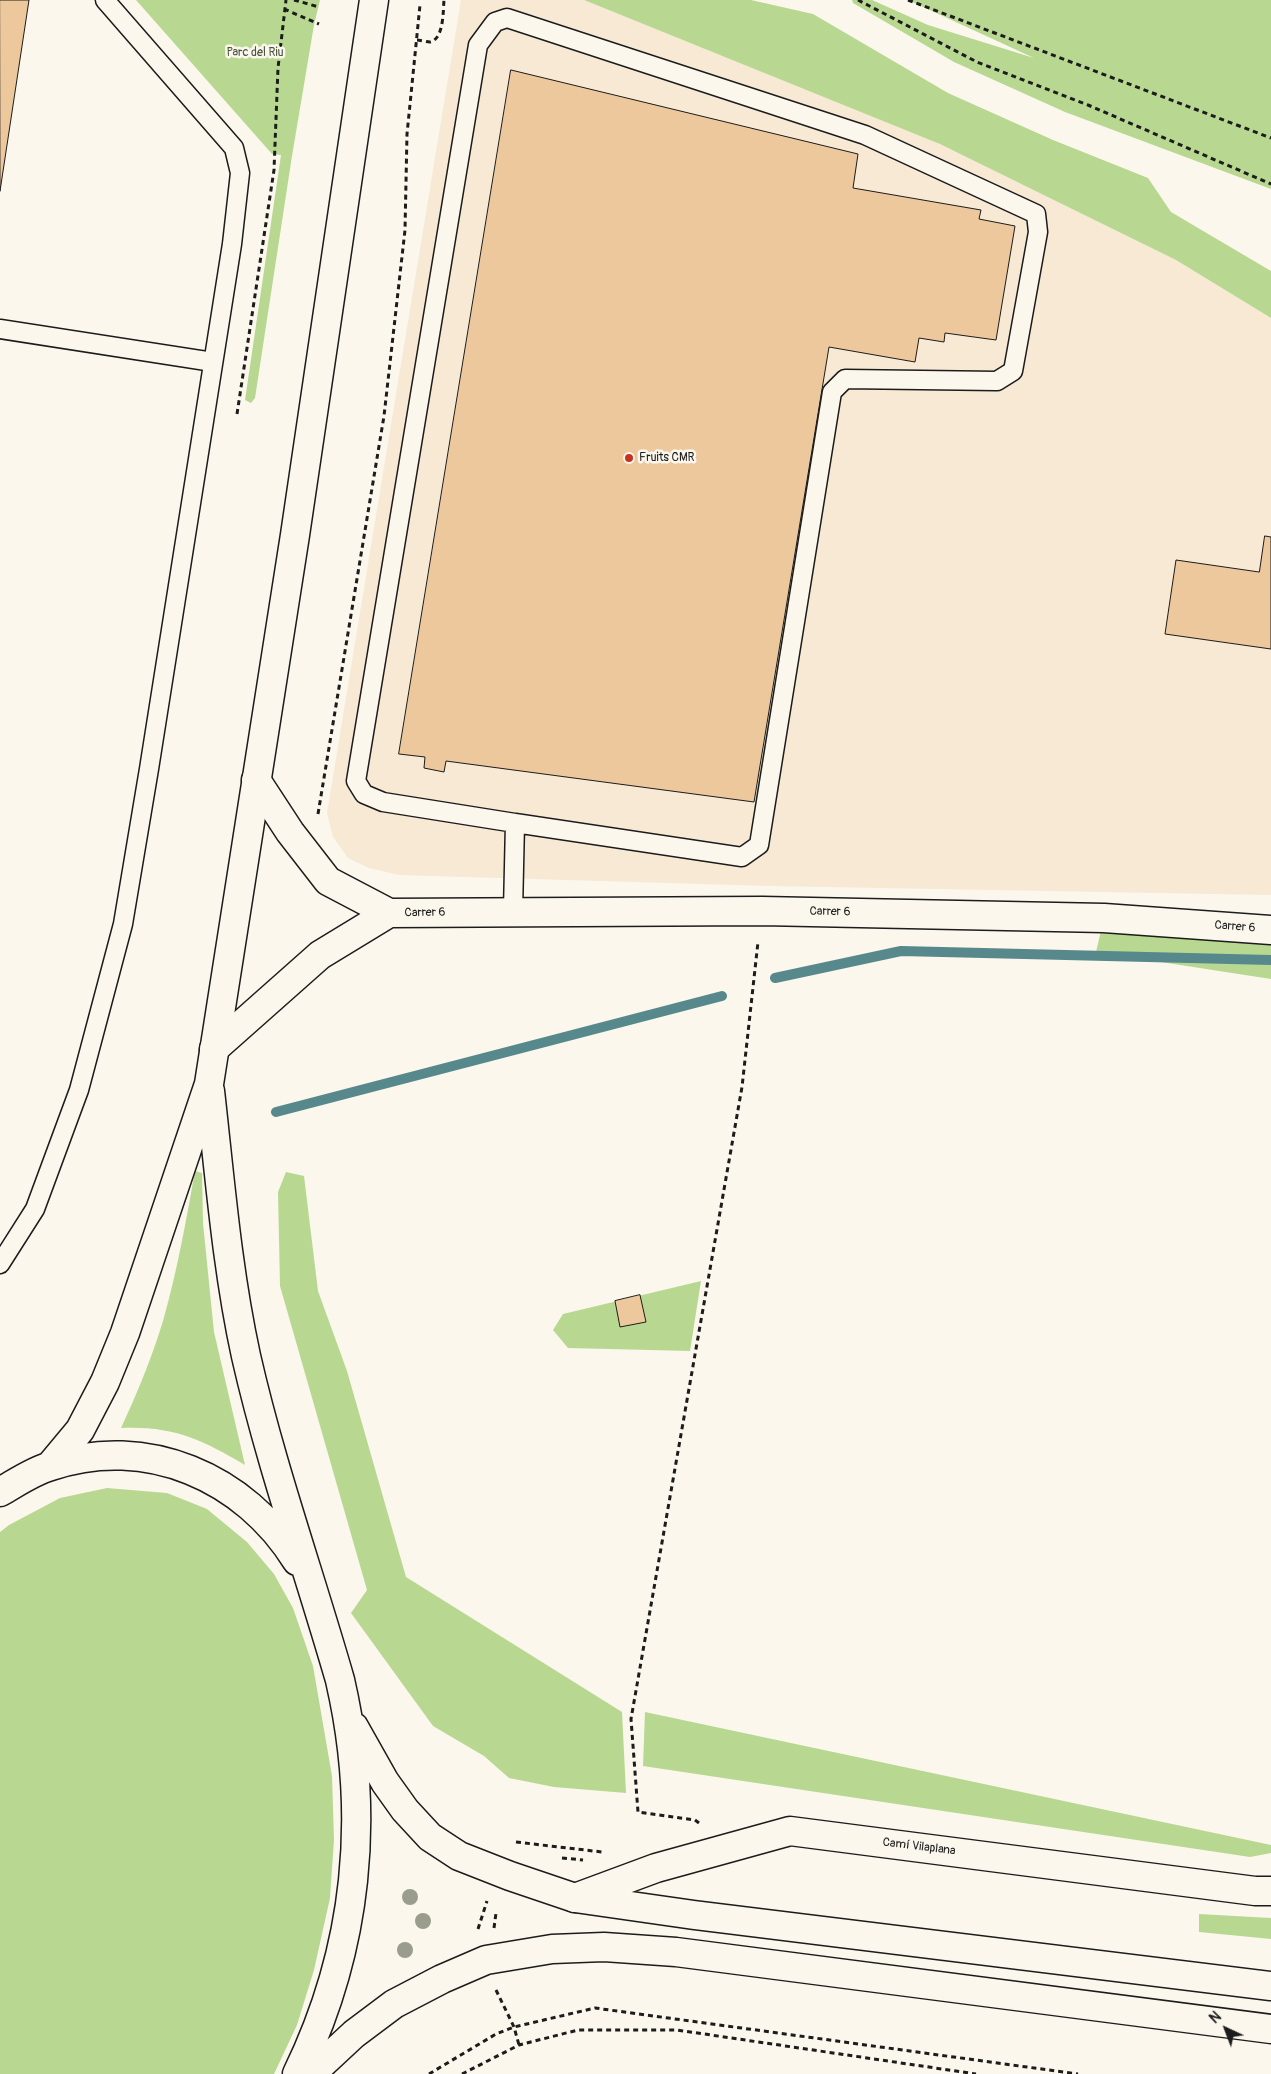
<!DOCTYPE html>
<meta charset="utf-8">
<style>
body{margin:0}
#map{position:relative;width:1271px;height:2074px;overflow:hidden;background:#fbf7ec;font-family:Pangolin,sans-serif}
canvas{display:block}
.north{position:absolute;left:1201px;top:2004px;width:50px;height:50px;-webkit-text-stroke:4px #fbf7ec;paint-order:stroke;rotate:317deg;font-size:14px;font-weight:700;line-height:20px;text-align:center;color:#1c1c1c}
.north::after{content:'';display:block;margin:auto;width:18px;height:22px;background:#1c1c1c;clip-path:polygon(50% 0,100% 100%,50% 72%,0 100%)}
</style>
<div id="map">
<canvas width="1271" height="2074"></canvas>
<div class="north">N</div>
</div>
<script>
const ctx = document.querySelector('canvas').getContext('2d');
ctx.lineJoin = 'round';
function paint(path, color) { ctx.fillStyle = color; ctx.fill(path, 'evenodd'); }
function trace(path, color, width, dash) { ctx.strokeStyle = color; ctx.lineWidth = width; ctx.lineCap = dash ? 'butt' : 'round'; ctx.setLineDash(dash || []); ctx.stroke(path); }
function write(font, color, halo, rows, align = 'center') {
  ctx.font = font + ' Pangolin,sans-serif'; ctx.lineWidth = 5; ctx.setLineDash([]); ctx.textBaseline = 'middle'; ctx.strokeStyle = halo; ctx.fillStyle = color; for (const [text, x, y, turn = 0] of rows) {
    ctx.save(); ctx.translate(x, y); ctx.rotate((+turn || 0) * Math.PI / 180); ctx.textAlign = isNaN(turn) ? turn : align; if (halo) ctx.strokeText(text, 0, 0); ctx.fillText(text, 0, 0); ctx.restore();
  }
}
const built = new Path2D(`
 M461 0H584L940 143 1176 260 1271 318V895L769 886 399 875 369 868 348 858 333 837 327 813Z`);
const green = new Path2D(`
 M136 0H320L314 25 292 156 255 398 251 403 245 400 281 155 272 154Z
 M584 0H751L813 14 948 93 1053 140 1148 178 1171 212 1271 271V318L1176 260 940 144Z
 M852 0H872L928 25 1034 58 908 0H1271V189L1065 112 954 62 853 3Z
 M1104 918 1271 930V979L1096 952Z
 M195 1171 202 1173 203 1223 214 1332 245 1465C201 1439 173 1426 121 1428 137 1394 152 1357 163 1321 177 1272 186 1221 195 1171Z
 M286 1172 304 1176 318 1291 347 1371 406 1577 622 1712 626 1793 554 1787 509 1778 484 1756 433 1726 351 1613 367 1590 280 1286 278 1192Z
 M701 1281 690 1351 568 1348 553 1330 563 1314Z
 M107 1488 167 1493 207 1509 247 1542 274 1574 293 1608 313 1666 332 1776 334 1840 330 1898 314 1970 297 2025 274 2074H0V1532L9 1525 60 1498Z
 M645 1712 1271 1845V1853L1250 1857 643 1766Z
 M1199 1914 1271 1918V1939L1199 1932Z`);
const stream = new Path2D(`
 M775 978 901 951 1271 960
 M276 1112 722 996`);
const building = new Path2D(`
 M0 0H29L0 191Z
 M511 70 858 154 853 188 981 210 979 219 1015 226 996 340 945 333 944 342 919 338 915 362 829 347 754 802 446 761 444 772 424 768 425 757 399 754Z
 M1265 536 1271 537V649L1165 634 1176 560 1259 572Z
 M640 1295 646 1322 620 1327 615 1301Z`);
const path = new Path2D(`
 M294 0 319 7
 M858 0 977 62 1088 105 1271 184
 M908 0 1271 138
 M284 9 319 24
 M417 40C420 40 426 42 430 42 444 39 443 11 444 0
 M237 414 274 170 278 68 286 0
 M318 814 384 416 405 230 407 134 420 5
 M699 1823 695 1820 638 1812 631 1719 742 1087 758 942
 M516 1842 602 1852
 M562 1858 583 1860
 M494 1928 496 1913
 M478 1929 487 1901
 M496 1990 514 2027 519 2045
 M429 2074 496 2034 514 2027 595 2008 1078 2074
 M462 2074 519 2045 578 2030H677L976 2074`);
const lane = new Path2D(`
 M0 329 213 362
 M513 911 515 823 383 802 364 794 356 781 478 45 495 22 507 18 865 135 1036 214 1038 232 1013 371 997 381 845 379 832 392 759 845 742 857 515 823
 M0 1264 35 1209 79 1090 123 924 149 769 232 244 240 173 234 148 105 0`);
const street = new Path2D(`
 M256 780 290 832 328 881 389 913 762 911 1104 918 1271 930
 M214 1049 320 955 389 913
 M575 1898 656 1868 790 1831 1255 1891H1271`);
const secondary = new Path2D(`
 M210 1091C220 1179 227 1269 246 1356 271 1466 309 1572 340 1680 371 1815 358 1949 297 2074
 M50 1466 80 1430 105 1382 125 1333 209 1084 295 535 374 0
 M0 1492C16 1483 33 1471 51 1466 146 1434 245 1477 297 1561
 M354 1727 385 1782 405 1810 430 1837 459 1856 510 1876 575 1898 694 1915 1271 1986
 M311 2074 354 2034 394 2004 442 1979 486 1960 552 1949 604 1947 676 1952 1271 2029`);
const trees = [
 [410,1897],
 [423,1921],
 [405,1950]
];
const markers = [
 [629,458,5,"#c8321e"]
];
const parkNames = [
 ["Parc del Riu",255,53]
];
const poiNames = [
 ["Fruits CMR",639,458]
];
const streetNames = [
 ["Carrer 6",830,912,1],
 ["Carrer 6",425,913,-1],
 ["Carrer 6",1235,927,4],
 ["Camí Vilaplana",919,1847,7]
];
paint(built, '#f7e9d4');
paint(green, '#b8d892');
trace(stream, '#57898c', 10);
paint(building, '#edc89d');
trace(building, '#1c1c1c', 1);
trace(lane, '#1c1c1c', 21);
trace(street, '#1c1c1c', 31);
trace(secondary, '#1c1c1c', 31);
trace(path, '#1c1c1c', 3, [5, 4]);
trace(lane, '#fbf7ec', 18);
trace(street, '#fbf7ec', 28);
trace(secondary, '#fbf7ec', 28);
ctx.fillStyle = '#9a9d8d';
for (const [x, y] of trees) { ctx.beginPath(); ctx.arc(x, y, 8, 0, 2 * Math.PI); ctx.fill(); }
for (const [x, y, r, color] of markers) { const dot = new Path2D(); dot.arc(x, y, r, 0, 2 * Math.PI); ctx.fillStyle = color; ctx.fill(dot); trace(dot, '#fbf7ec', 2); }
write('12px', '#4b543f', '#fbf7ec', parkNames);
write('12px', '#1c1c1c', '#fbf7ec', poiNames, 'left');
write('12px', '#1c1c1c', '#fbf7ec', streetNames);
</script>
